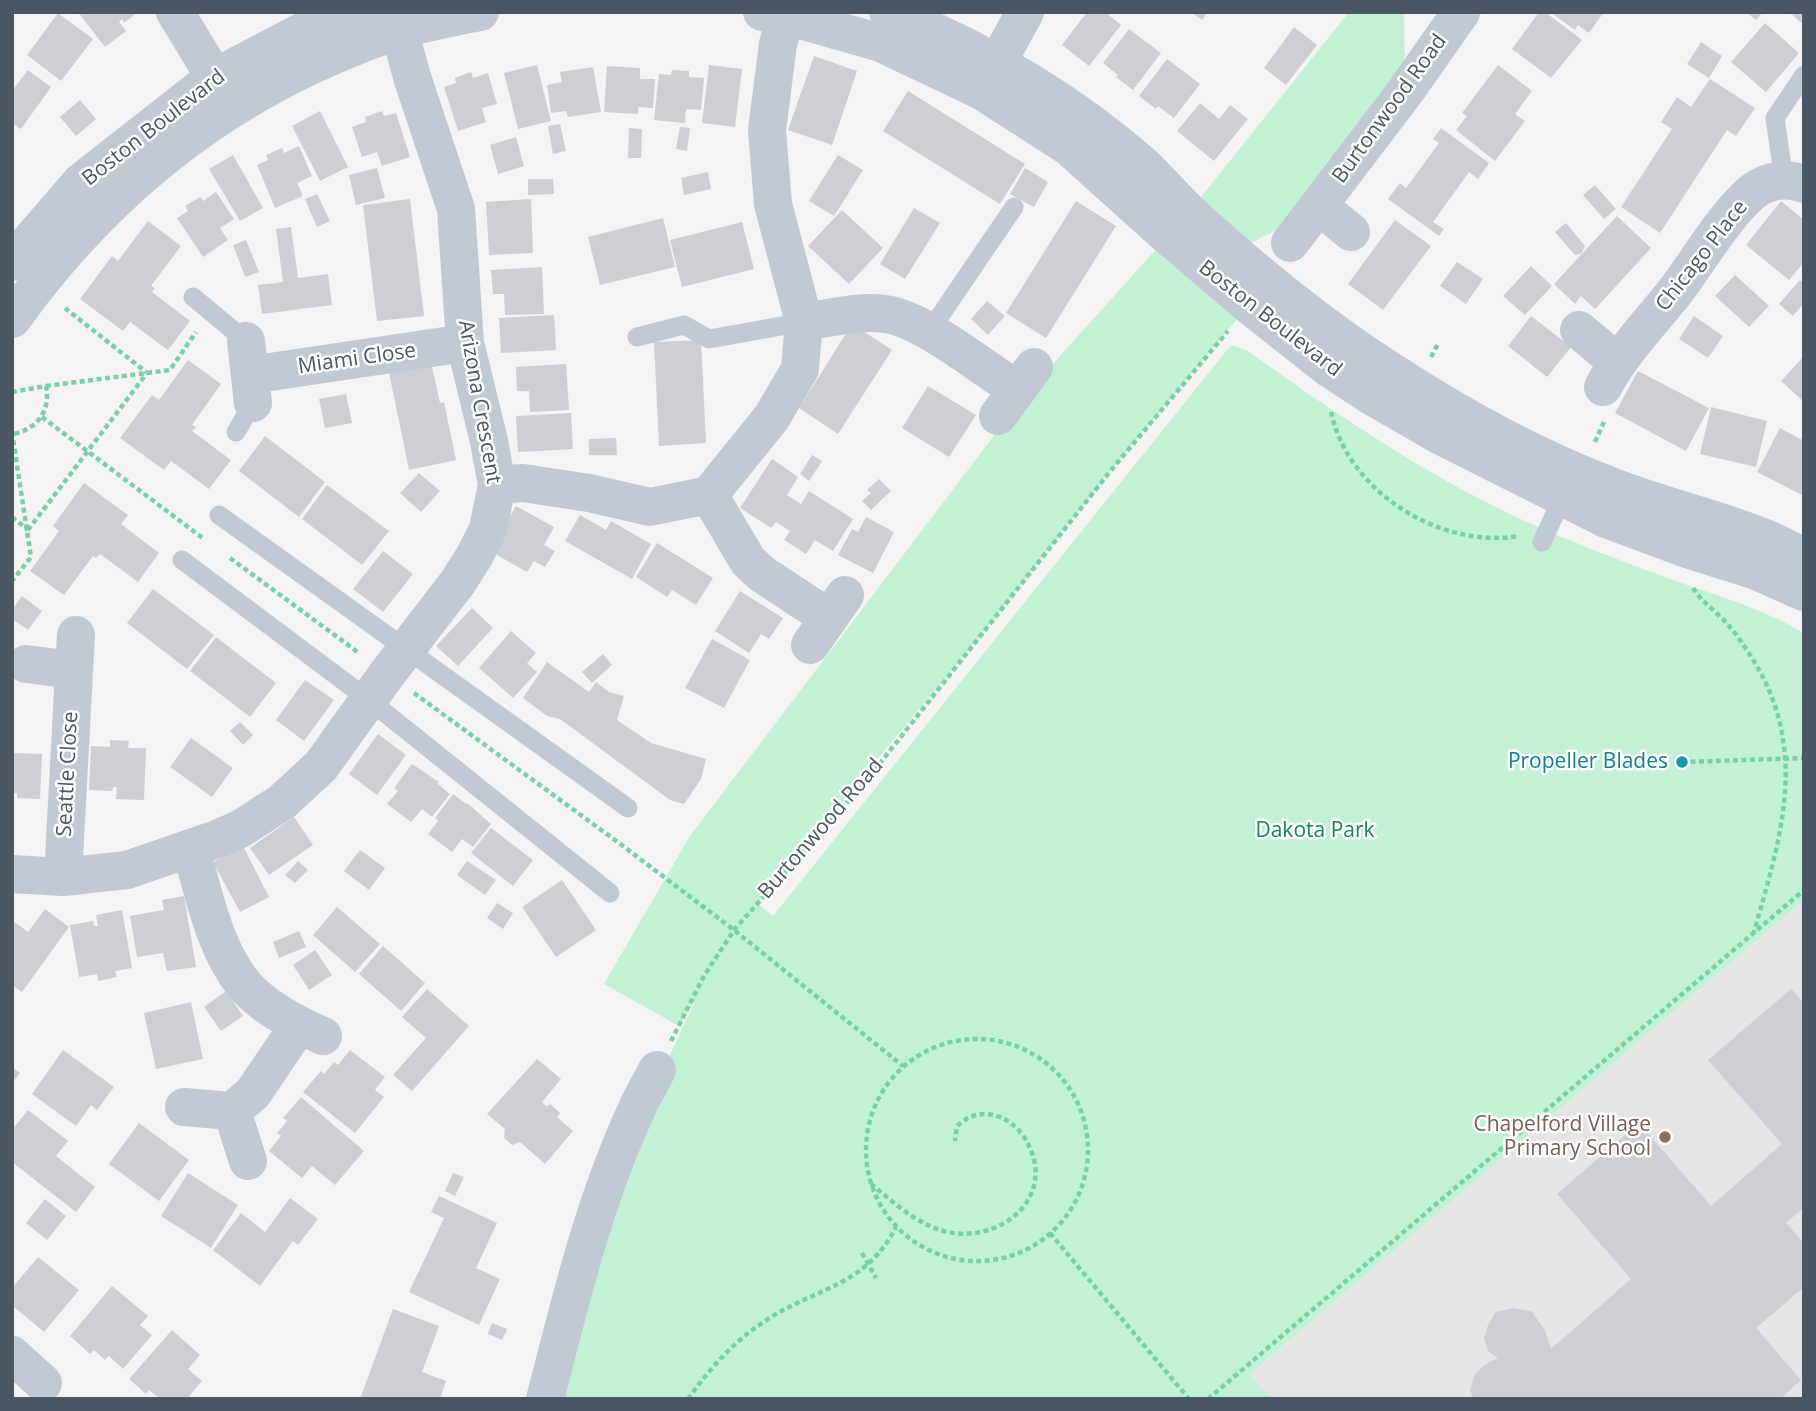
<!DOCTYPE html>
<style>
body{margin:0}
#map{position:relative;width:1816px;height:1411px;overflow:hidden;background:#f5f3f3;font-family:"Open Sans",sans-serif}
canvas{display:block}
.frame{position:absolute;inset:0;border:14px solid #4a5661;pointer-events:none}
</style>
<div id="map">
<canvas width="1816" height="1411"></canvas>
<div class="frame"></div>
</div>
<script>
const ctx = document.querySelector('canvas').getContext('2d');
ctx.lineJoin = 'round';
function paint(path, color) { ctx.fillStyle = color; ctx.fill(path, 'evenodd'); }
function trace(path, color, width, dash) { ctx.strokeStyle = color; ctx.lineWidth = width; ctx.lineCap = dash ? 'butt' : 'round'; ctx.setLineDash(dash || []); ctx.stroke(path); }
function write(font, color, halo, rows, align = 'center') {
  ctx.font = font + ' "Open Sans",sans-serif'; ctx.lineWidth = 5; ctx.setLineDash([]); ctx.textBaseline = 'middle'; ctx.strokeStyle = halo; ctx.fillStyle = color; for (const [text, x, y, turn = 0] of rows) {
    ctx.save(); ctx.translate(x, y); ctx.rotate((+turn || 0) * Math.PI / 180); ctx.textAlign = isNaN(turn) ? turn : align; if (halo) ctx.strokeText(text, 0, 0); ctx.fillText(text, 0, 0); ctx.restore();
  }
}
const education = new Path2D(`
 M1804 900V1399H1272L1250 1374Z`);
const green = new Path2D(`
 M1349 12H1404L1405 92 1290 223 1243 247 1189 212Z
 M1168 236 1249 305 1112 469 987 628 757 903 773 916 1231 345 1246 350C1345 420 1435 482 1547 531 1581 545 1616 559 1651 572 1704 592 1754 604 1804 633V900L1250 1374 1272 1399H540L597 1212 696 999 679 1026 604 984 690 836 1024 396Z`);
const building = new Path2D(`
 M78 12H138L124 23 122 19 119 22 126 31 105 47Z
 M1087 12H1105L1121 25 1089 66 1062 45Z
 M1191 12H1208L1202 20Z
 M1539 12H1545L1582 40 1551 78 1512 49Z
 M1550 12H1604L1589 33 1578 25 1575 30Z
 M1746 12H1763L1756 20Z
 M1789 12H1804V25Z
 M58 13 93 39 61 81 27 55Z
 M1765 23 1799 53 1766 92 1731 62Z
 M1294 27 1317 45 1286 85 1264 68Z
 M1129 29 1161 53 1133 90 1116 77 1118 75 1103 63Z
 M1701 42 1722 56 1709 78 1687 64Z
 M814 56 857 71 832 145 788 130Z
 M1167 59 1200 84 1174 118 1158 106 1156 109 1139 96Z
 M537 65 551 121 518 129 504 73Z
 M709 65 742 69 735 127 702 123Z
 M1498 65 1532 91 1515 114 1525 121 1495 161 1456 130 1467 116 1462 113Z
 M607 66 640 68V79H655L653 108 638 107V114L604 112Z
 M593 67 601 112 568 117 566 111 551 113 547 85 562 82 560 72Z
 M28 70 51 87 21 129 12 123V91Z
 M672 70 689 71V77L704 78 701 110 686 109 685 123 654 120 659 74 671 75Z
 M471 72 473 78 488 73 497 104 482 108 486 122 458 131 444 87 456 83 455 78Z
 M1710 79 1755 108 1736 136 1727 130 1660 233 1621 207 1672 129 1661 122 1677 97 1691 107Z
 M908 91 1025 164 1000 204 883 131Z
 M80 100 96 119 76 136 60 117Z
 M1200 103 1219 119 1230 105 1248 119 1214 161 1177 131Z
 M320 111 348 167 320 181 292 126Z
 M382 111 384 116 396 113 410 157 382 166 377 152 362 157 352 127 366 122 365 117Z
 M560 124 566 151 553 154 548 126Z
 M680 127 690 128 687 151 676 149Z
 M629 128 642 129 641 158H628Z
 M1441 128 1489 163 1478 179 1469 172 1433 222 1444 229 1439 236 1388 199 1400 183 1406 188 1439 143 1433 139Z
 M516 137 524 166 498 174 490 145Z
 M299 146 312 176 297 183 303 196 275 208 257 165 268 160 266 155 282 148 284 153Z
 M233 155 263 208 240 221 209 169Z
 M838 155 863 170 834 216 809 201Z
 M377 168 385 198 356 205 349 175Z
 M1025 168 1048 182 1034 207 1010 194Z
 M708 172 711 189 684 195 681 178Z
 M528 179H553L554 194 528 195Z
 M1595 185 1616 209 1604 219 1583 195Z
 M216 192 234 219 220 228 228 240 203 257 177 218 188 211 185 206 200 197 203 201Z
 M317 194 330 221 317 227 305 199Z
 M410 199 424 316 377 321 363 205Z
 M531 199 533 253 489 255 486 202Z
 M1076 201 1116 226 1046 338 1006 313Z
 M1781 201 1804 220V262L1789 280 1746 245Z
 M914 208 940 223 905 279 880 264Z
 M842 210 883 248 849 284 808 246Z
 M1617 216 1651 248 1595 309 1581 296 1575 304 1554 284Z
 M663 218 675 267 600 285 588 237Z
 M1395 220 1431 246 1383 310 1348 284Z
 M148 221 181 246 151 286 155 288 152 292 190 321 168 350 130 322 123 331 80 299 112 256 118 261Z
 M742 222 754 269 682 287 670 240Z
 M1566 223 1585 246 1581 254 1575 255 1555 232Z
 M291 227 298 278 328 274 332 305 262 314 258 285 283 282 276 229Z
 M246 240 259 272 245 277 233 245Z
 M1457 262 1483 279 1466 304 1440 286Z
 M1531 266 1552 286 1525 315 1503 296Z
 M542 267 544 314 505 315 504 294H493L491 270Z
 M1735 275 1769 306 1749 327 1715 296Z
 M1800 280 1804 284V303L1793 316 1779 304Z
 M987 301 1005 316 988 335 971 319Z
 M554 315 556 350 501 353 499 318Z
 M1531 316 1571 347 1547 377 1508 346Z
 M1694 316 1723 336 1708 358 1679 339Z
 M852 324 892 350 838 434 799 408Z
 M701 340 706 443 659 446 654 342Z
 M428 349 440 403 444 402 456 460 409 470 386 358Z
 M1804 356V402L1781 381Z
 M188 360 221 384 192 425 196 427 192 431 231 460 209 489 171 461 164 470 120 438 152 395 159 400Z
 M566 364 569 410 530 412 529 391H517L516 367Z
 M1638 371 1709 408 1686 451 1615 413Z
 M928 386 976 415 949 457 902 428Z
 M346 394 352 423 325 428 319 399Z
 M1711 407 1767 421 1756 467 1700 454Z
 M571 413 573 449 518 452 516 416Z
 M1780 428 1804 441V496L1757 472Z
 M265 436 325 482 299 517 239 471Z
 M616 438 617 455H589V439Z
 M812 455 822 461 809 481 800 474Z
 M772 459 798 477 787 495 801 504 809 491 853 519 833 551 815 540 806 554 784 540 790 531 776 522 771 528 740 508Z
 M419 473 440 491 421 512 400 493Z
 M879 479 891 491 871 510 862 501 871 493 867 490Z
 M84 483 128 515 121 524 159 553 138 582 100 554 96 558 93 556 64 595 30 571 59 531 53 526Z
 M327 485 389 531 362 565 302 519Z
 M516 506 554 527 544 545 555 551 545 567 534 561 527 572 490 551Z
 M580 515 606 530 611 521 651 544 632 579 565 541Z
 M866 517 894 532 873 573 838 555 852 529 858 532Z
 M657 543 713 578 696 605 672 590 667 597 636 577Z
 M383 551 413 574 383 612 353 589Z
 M153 589 214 635 187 669 127 623Z
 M740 591 783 618 769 639 761 634 749 653 715 631Z
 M22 596 42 611 28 630 12 619V610Z
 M472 608 493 628 458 666 436 646Z
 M511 631 536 653 527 663 537 672 513 698 479 668Z
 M216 637 276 683 250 717 190 671Z
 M712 639 750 660 724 708 685 688Z
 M603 654 612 665 592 683 582 672Z
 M547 662 589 692 596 682 609 692 624 696 617 720 651 743 706 759 701 779 684 804 670 800 560 719 547 716 523 698Z
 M305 680 334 700 304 741 276 720Z
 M240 722 253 735 243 745 230 731Z
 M378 734 406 755 377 795 349 774Z
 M191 738 233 768 212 797 170 767Z
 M110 740 129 741 128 748H146L144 800 116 799 117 787H113L112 791 89 790 91 746 110 747Z
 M12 753 42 754 40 799 17 798V793H12Z
 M412 764 439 782 438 784 450 794 432 817 422 809 411 822 387 804 398 791 394 788Z
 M453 794 466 804 467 803 491 824 473 847 462 839 452 852 428 834 438 821 435 818Z
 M294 817 313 845 269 875 250 848Z
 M491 828 533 860 513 886 471 853Z
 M243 846 269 897 240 912 213 862Z
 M360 850 385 868 369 890 344 871Z
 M298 861 308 870 295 883 285 875Z
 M467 861 496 880 485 895 457 875Z
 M562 880 596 930 556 957 522 907Z
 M184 896 196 967 167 971 163 953 137 957 130 916 164 910 162 900Z
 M497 903 513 913 503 929 487 918Z
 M337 907 380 944 355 972 313 935Z
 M45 909 69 927 22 992 12 985V920L28 932Z
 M122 910 132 968 115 971 117 977 98 981 97 974 79 977 70 925 93 921 94 926H98L96 915Z
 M299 931 306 947 279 958 273 942Z
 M383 946 425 983 401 1011 359 974Z
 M315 950 332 975 309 990 293 965Z
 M427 989 469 1026 412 1091 393 1075 426 1038 402 1017Z
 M1791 989 1804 1003V1207L1786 1223 1804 1243V1287L1756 1328 1801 1380 1780 1399H1473L1470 1390 1475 1374 1486 1364 1498 1358 1488 1351 1484 1338 1488 1325 1496 1312 1513 1308 1531 1311 1545 1330 1551 1349 1631 1279 1557 1194 1639 1123 1711 1206 1782 1144 1708 1060Z
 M226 991 243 1016 221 1031 204 1007Z
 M191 1002 203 1059 156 1069 144 1013Z
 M63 1050 114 1087 97 1110 91 1105 76 1126 32 1094Z
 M350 1050 385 1077 375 1090 384 1097 355 1133 303 1092 321 1071 324 1074 334 1062 338 1065Z
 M537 1059 561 1079 542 1102 547 1107 550 1104 560 1113 557 1117 573 1131 545 1164 520 1142 512 1145 504 1138 505 1129 487 1114Z
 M12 1067 20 1073 12 1083Z
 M301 1097 364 1151 335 1185 312 1166 302 1178 269 1151 281 1136 277 1133 287 1121 283 1118Z
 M28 1110 68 1141 56 1156 95 1187 76 1212 12 1162V1130Z
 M139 1123 189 1160 159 1201 109 1164Z
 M188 1173 238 1205 211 1248 161 1216Z
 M453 1173 464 1177 455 1196 445 1191Z
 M439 1196 497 1223 476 1268 500 1279 479 1325 409 1292 444 1218 431 1212Z
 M290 1198 318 1219 298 1245 293 1241 260 1286 213 1250 241 1213 265 1232Z
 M45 1199 66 1216 47 1240 26 1223Z
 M38 1257 79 1290 44 1332 12 1305V1288Z
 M112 1286 148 1316 140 1325 152 1335 123 1369 109 1356 105 1360 94 1350 90 1354 70 1336Z
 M393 1309 439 1326 422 1372 446 1381 440 1399H360Z
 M492 1323 507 1329 502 1340 488 1334Z
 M172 1330 200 1355 188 1369 202 1381 187 1399H156L158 1397 149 1390 146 1394 129 1379Z`);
const path = new Path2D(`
 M65 308 146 372
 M1431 357 1439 342
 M46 386 170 370 196 332
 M12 392 46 386C51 411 37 429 13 434
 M1331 412C1348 492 1440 549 1519 536
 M42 417 204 539
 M12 432 31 557 12 581
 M1595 442 1604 422
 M12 517 28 530
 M28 530 147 373
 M230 558 359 653
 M1693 588C1702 603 1719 613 1730 627 1738 636 1745 647 1752 658 1810 750 1781 836 1754 932
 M414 693 619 843 734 930 903 1066
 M1682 762 1804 758
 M866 1150a111 111 0 1 1 222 0a111 111 0 1 1-222 0Z
 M671 1041 704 976 734 930 866 781 1112 469 1228 331
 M871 1184C891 1200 912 1220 937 1229 996 1250 1063 1197 1024 1137 1018 1128 1010 1121 1000 1117 982 1111 971 1114 957 1126L955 1141
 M1050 1233 1189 1399
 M862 1253 876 1278
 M688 1399C710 1368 735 1340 768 1319 818 1287 866 1286 896 1227
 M1208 1399 1804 890`);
const service = new Path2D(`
 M1784 181 1775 118 1804 75
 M193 297 246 341
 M929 332 1014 207
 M637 337 684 325 709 339 804 322
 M236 432 253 403
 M219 515 628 808
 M1542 542 1565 492
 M182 560 369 700 610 893`);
const minor = new Path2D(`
 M175 12 232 106
 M982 91 1025 12
 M1319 206 1351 232
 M1290 243 1405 92 1461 12
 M804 322C831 318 863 309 891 315 927 323 984 368 1017 390
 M1579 330 1617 362
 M246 341 253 403
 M250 375 465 343
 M1603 387C1622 352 1649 324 1674 293 1696 265 1730 206 1758 188 1772 180 1788 178 1804 184
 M998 416 1034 367
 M497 485 523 483 589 493 650 507 709 495 772 417 800 369 804 322 773 204 767 130 778 44 787 12
 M709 495 748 561 762 574 829 618
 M810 645 845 595
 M26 664 73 670
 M191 849C204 894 214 949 245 986 266 1009 295 1024 323 1036
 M12 874 63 877 127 870 217 839 240 829 282 802 321 766 387 674 458 582 475 555 488 529 497 485 489 441 465 343 456 209 413 80 394 12
 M63 877 76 635
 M184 1107 232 1111 248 1161
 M232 1111 253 1093 299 1025
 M12 1355 43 1383
 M545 1399C570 1303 593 1204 635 1113 641 1098 650 1084 657 1070`);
const tertiary = new Path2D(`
 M762 12 786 16 881 43 982 91 1069 147 1168 236 1249 305 1330 369 1368 394 1441 436 1606 519 1684 548 1754 570 1804 592
 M888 12C980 48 1067 99 1142 164 1159 180 1174 198 1191 214 1252 270 1317 323 1386 368 1459 416 1535 458 1616 488 1665 507 1717 518 1765 538 1778 543 1791 551 1804 557
 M12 262 81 182 215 77 307 29 359 12
 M12 319C111 182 236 85 397 31 423 22 452 18 480 12`);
const markers = [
 [1682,762,7,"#0f9aa8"],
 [1665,1137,7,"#8d6e63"]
];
const streetNames = [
 ["Burtonwood Road",1390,109,-54],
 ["Boston Boulevard",154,128,-38],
 ["Chicago Place",1702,256,-52],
 ["Boston Boulevard",1270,319,38],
 ["Miami Close",357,359,-8],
 ["Arizona Crescent",479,402,80],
 ["Seattle Close",68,774,-87],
 ["Burtonwood Road",821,829,-49]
];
const cultureNames = [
 ["Propeller Blades",1668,762]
];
const parkNames = [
 ["Dakota Park",1315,831]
];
const educationNames = [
 ["Chapelford Village",1651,1125],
 ["Primary School",1651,1149]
];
paint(education, '#e6e4e5');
paint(green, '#c3f1d5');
paint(building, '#cdcfd5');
trace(path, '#7ad0a6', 4.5, [5, 3.5]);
trace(service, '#c1cad2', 19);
trace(minor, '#c1cad2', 38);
trace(tertiary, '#c1cad2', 38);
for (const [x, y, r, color] of markers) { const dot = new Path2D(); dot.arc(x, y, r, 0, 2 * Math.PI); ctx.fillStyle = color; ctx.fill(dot); trace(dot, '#fff', 2.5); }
write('21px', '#4a5661', '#fff', streetNames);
write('21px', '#0d838f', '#fff', cultureNames, 'right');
write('21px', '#17864f', '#fff', parkNames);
write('21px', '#785e54', '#fff', educationNames, 'right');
</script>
